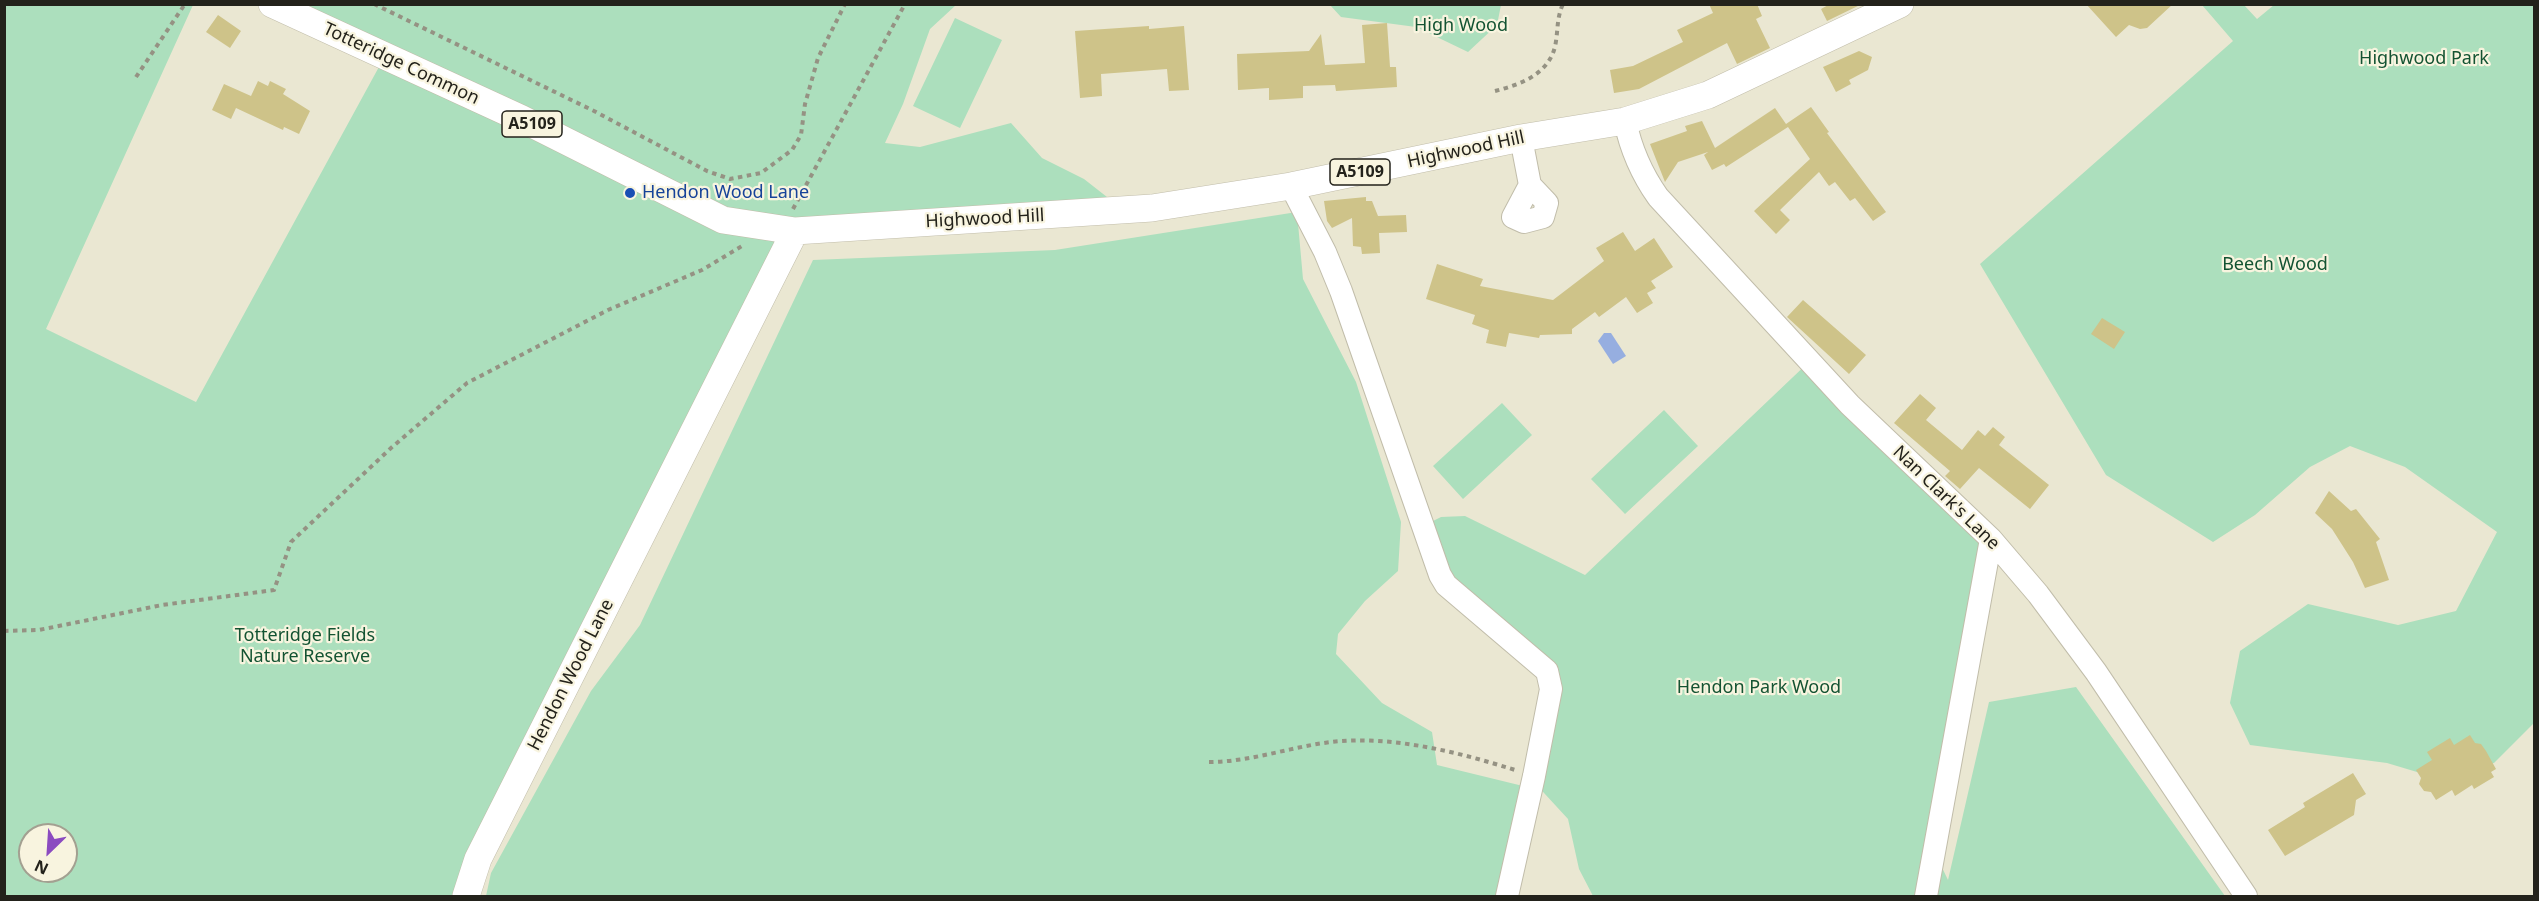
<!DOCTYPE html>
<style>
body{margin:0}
#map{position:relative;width:2539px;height:901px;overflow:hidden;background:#eae7d2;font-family:"Noto Sans",sans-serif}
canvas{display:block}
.frame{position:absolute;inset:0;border:6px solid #23221b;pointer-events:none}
.north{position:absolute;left:18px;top:823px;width:60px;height:60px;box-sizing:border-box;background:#f8f4df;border:2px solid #a3a091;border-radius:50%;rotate:205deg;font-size:16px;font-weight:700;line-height:24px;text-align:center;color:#23221b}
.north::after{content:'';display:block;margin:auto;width:21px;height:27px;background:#8b4bc0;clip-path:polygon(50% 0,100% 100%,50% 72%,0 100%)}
</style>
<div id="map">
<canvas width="2539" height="901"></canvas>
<div class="frame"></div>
<div class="north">N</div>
</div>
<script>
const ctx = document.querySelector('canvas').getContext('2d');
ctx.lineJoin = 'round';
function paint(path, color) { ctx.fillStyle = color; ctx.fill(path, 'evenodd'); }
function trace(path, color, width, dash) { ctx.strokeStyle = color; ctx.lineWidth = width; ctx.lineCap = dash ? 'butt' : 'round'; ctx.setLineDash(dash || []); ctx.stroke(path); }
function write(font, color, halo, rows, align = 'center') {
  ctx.font = font + ' "Noto Sans",sans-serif'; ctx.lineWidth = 4.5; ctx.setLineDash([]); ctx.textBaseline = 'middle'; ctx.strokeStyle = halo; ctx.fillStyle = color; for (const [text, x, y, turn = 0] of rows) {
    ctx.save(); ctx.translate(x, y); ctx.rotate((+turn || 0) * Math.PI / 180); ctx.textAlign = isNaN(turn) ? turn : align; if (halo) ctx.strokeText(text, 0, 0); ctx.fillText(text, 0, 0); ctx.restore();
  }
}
const green = new Path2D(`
 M5 5H193L46 329 196 402 380 65 272 5H956L930 29 903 104 885 143 920 147 1011 123 1042 158 1084 179 1107 197 1033 219 809 224 794 217 795 231 466 896H5ZM30 835H66V871H30Z
 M1330 5H1501L1497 25 1468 52 1416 27 1341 17Z
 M2202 5H2244L2257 19 2274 5H2534V723L2494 763 2437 778 2387 763 2250 745 2230 703 2240 651 2308 604 2398 625 2456 611 2497 532 2405 467 2350 446 2310 467 2255 515 2213 542 2106 475 1980 264 2233 41Z
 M955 18 1002 40 960 128 913 106Z
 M1297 212 1303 279 1356 382 1401 522 1398 571 1365 601 1338 634 1336 654 1382 703 1432 732 1437 765 1523 786 1499 896H486L491 873 591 691 640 625 813 260 1055 250Z
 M1813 358 1991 539 1935 853 1948 880 1989 702 2076 687 2225 896H1593L1579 869 1568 819 1533 781 1552 665 1451 574 1425 525 1441 517 1465 516 1585 575Z
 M1502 403 1532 435 1463 499 1433 466Z
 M1664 410 1698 446 1625 514 1591 479Z`);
const water = new Path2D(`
 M1604 333H1611L1626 356 1613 364 1598 341Z`);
const building = new Path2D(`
 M1709 4H1757L1762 16 1756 19 1770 48 1737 64 1727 43 1639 89 1614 93 1610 70 1633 66 1683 42 1677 30 1713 13Z
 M1830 4H1862L1827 21 1821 9Z
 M2086 4H2173L2147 28 2140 29 2129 25 2116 37Z
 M218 15 241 31 230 48 206 32Z
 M1387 23 1390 67H1396L1397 87 1336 91 1335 85 1303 86V98L1269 100V88L1238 90 1237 54 1309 51 1321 34 1325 65 1365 63 1362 25Z
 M1149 26V29L1184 26 1189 90 1169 91 1167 69 1101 74 1102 96 1080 98 1075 31Z
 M1859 51 1872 57 1868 70 1849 80 1851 84 1836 92 1823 67Z
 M258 81 268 86 270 81 286 89 283 94 310 111 299 134 284 127 283 130 236 108 231 119 212 110 224 84 251 96Z
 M1811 107 1829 132 1827 133 1886 212 1873 221 1855 198 1850 201 1835 182 1829 186 1819 172 1780 210 1790 220 1776 234 1754 211 1810 159 1788 127 1726 167 1724 164 1712 170 1704 155 1708 152 1678 162 1665 182 1650 144 1687 131 1685 126 1702 121 1715 148 1775 108 1786 124Z
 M1366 197V201H1372L1378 216 1406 215 1407 232 1379 233 1380 253 1362 254 1361 247 1353 246 1352 218 1332 228 1327 221 1324 201Z
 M1623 232 1635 251 1654 238 1673 267 1651 281 1656 288 1647 293 1653 303 1637 313 1626 297 1599 317 1595 312 1572 329V334L1540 335 1539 338 1509 333 1506 347 1486 343 1489 330 1472 324 1475 315 1426 299 1437 264 1483 279 1480 286 1553 300 1604 261 1596 248Z
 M1803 300 1866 355 1849 374 1787 317Z
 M2102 318 2125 332 2114 349 2091 334Z
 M1920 394 1936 408 1926 420 1962 450 1978 430 1985 436 1993 427 2005 437 1999 445 2049 485 2030 509 1979 468 1960 489 1945 476 1950 471 1894 423Z
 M2329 491 2351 511 2356 509 2380 539 2376 542 2389 580 2365 588 2353 562 2332 529 2315 513Z
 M2470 735 2475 743 2481 744 2486 751 2496 769 2491 772 2494 777 2474 789 2472 785 2455 796 2452 790 2436 800 2431 792 2424 791 2419 784 2421 778 2416 770 2432 760 2427 752 2450 738 2454 745Z
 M2353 773 2366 794 2356 800 2354 815 2285 856 2268 830 2305 807 2303 803Z`);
const path = new Path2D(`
 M374 4 594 111 707 171 730 179 761 173 792 150 801 135 805 104 818 58 845 4
 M136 77 185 4
 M1495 91C1522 84 1552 73 1556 41 1558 28 1557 17 1563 4
 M793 209 905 4
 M4 631 39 630 162 605 274 590 291 542 391 448 467 383 608 310 702 270 742 246
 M1209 762C1250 762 1290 747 1331 742 1391 735 1458 752 1515 770`);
const minor = new Path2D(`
 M1625 121C1631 150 1641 173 1658 197L1850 405 1991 539 2038 594 2096 672 2246 896
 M1521 138 1530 185 1513 217 1524 222 1543 217 1547 203 1530 185
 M1291 186 1325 252 1341 291 1440 575 1446 585 1547 671 1551 689 1534 776 1507 896
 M1926 896 1991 539`);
const major = new Path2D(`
 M272 4 522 119 723 220 795 231 1152 208 1291 186 1521 138 1625 121 1708 95 1900 4
 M466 896 478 859 795 231`);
const markers = [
 [630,193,6,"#1a4fb4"]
];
const shields = [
 [532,124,60],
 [1360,172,60]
];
const shieldNames = [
 ["A5109",532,124],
 ["A5109",1360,172]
];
const parkNames = [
 ["High Wood",1461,26],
 ["Highwood Park",2424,59],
 ["Beech Wood",2275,265],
 ["Totteridge Fields",305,636],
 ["Nature Reserve",305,657],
 ["Hendon Park Wood",1759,688]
];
const streetNames = [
 ["Totteridge Common",401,64,25],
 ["Highwood Hill",1466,150,-12],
 ["Highwood Hill",985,219,-3],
 ["Nan Clark's Lane",1946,498,44],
 ["Hendon Wood Lane",571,675,-63]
];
const transitNames = [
 ["Hendon Wood Lane",642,193]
];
paint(green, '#acdfbd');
paint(water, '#96aee0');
paint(building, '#cec389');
trace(minor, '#c1bdaa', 24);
trace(major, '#c1bdaa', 28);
trace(path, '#959283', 4, [4.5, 4.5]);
trace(minor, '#fff', 22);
trace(major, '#fff', 27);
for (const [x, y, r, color] of markers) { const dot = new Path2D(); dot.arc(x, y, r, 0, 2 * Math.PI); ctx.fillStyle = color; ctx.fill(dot); trace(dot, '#f8f4df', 2); }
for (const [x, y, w] of shields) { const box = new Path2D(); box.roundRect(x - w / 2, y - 13, w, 26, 4.5); ctx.fillStyle = '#f8f4df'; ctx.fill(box); trace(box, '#23221b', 1.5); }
write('bold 16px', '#23221b', null, shieldNames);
write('18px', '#135332', '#f8f4df', parkNames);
write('18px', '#23221b', '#f8f4df', streetNames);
write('18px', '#164399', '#f8f4df', transitNames, 'left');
</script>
